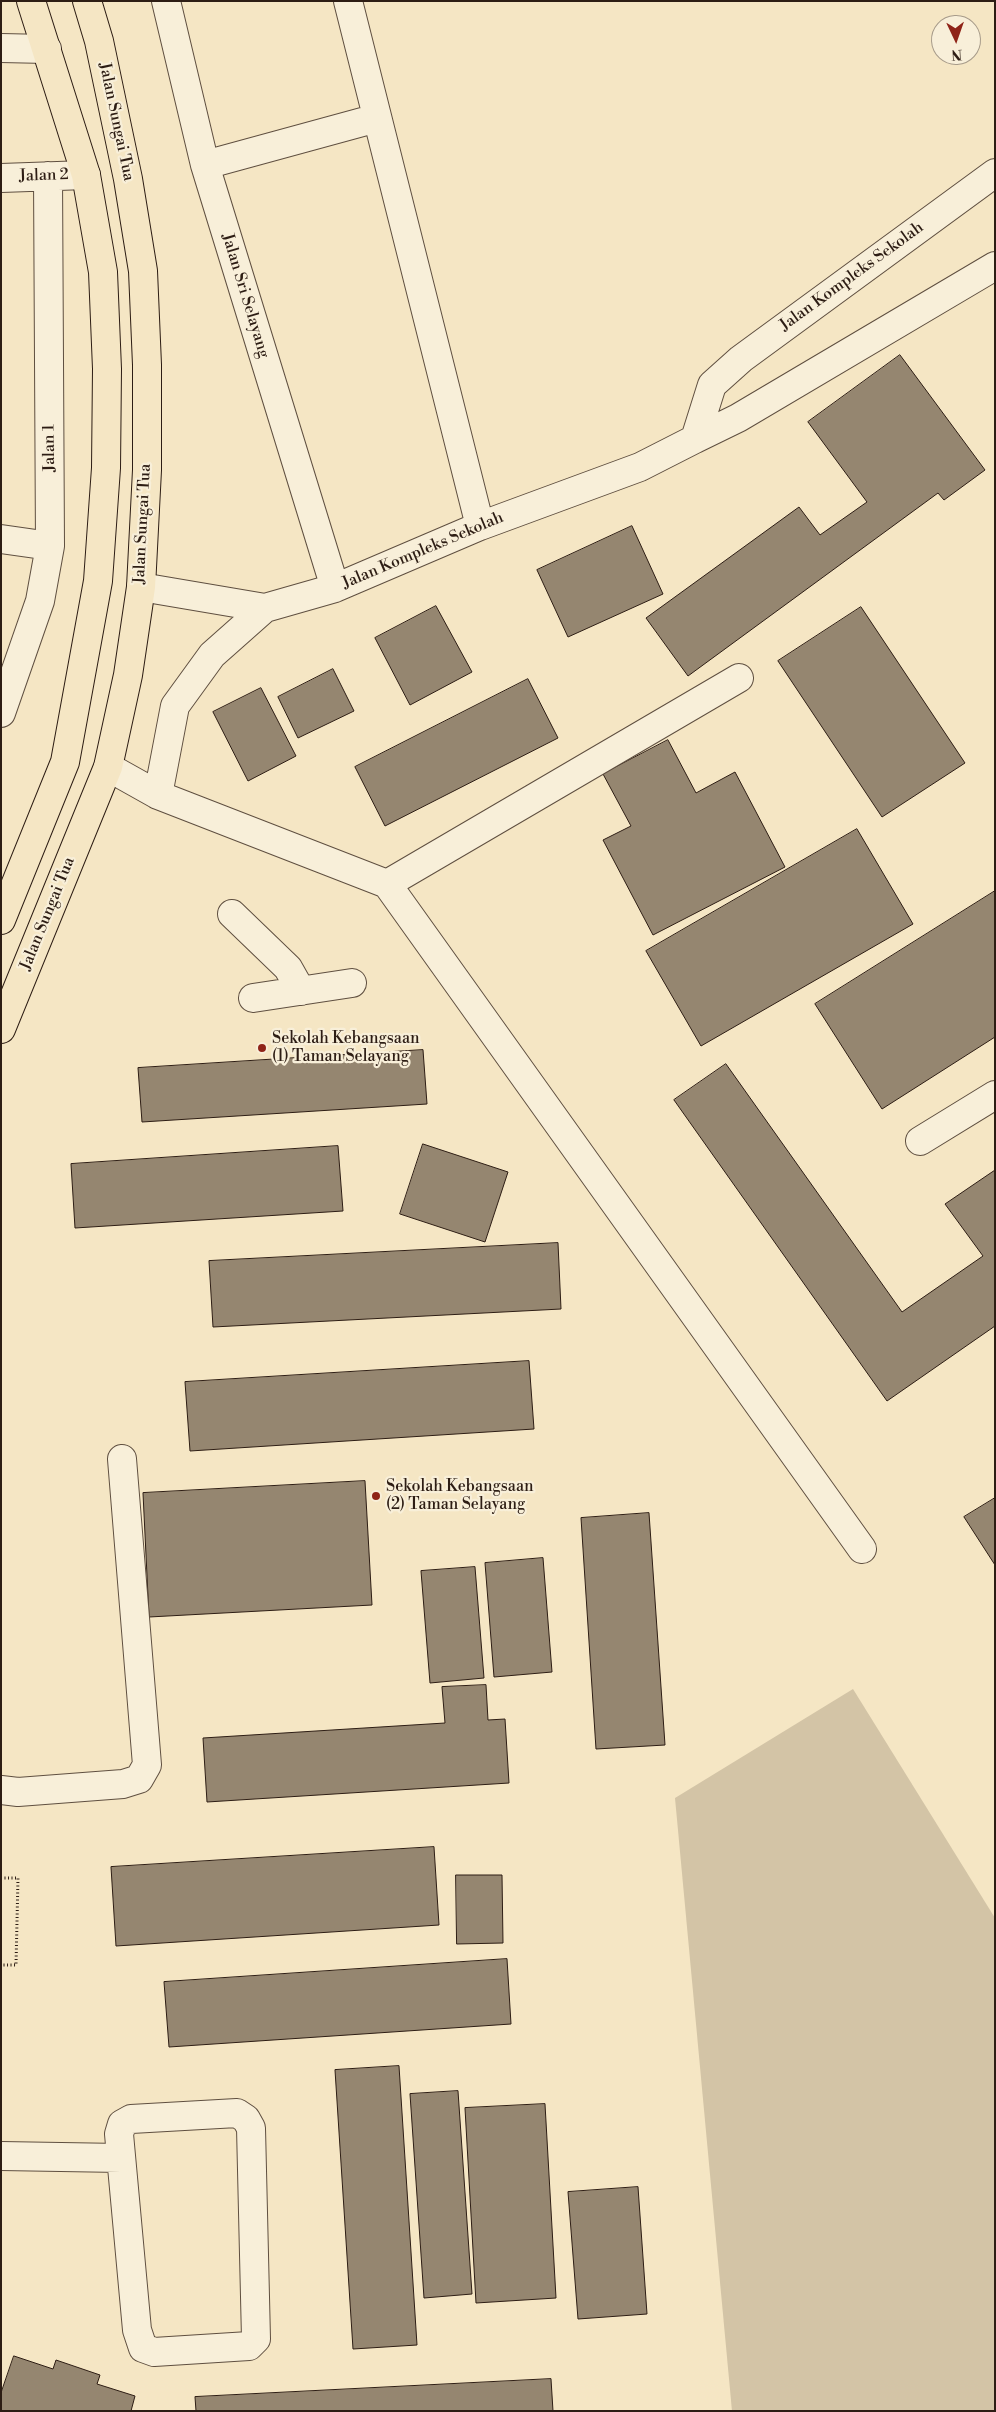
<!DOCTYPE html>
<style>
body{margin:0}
#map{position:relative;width:996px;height:2412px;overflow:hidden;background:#f5e6c4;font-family:"Libre Bodoni",serif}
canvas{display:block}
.frame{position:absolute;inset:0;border:2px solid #2d1d14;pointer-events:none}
.north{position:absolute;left:931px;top:15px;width:50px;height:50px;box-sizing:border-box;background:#f8efd9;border:1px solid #a79b8a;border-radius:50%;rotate:177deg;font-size:14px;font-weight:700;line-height:20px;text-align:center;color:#2d1d14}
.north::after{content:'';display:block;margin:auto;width:18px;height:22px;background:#8f2418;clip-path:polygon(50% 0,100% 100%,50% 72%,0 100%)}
</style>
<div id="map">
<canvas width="996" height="2412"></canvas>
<div class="frame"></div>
<div class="north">N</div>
</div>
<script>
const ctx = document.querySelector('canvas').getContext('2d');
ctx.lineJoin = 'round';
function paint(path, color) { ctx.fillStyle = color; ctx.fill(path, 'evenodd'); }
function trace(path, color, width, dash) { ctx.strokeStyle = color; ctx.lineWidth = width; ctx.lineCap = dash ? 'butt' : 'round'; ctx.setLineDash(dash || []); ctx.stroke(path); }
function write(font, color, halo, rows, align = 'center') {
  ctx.font = font + ' "Libre Bodoni",serif'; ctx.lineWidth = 4.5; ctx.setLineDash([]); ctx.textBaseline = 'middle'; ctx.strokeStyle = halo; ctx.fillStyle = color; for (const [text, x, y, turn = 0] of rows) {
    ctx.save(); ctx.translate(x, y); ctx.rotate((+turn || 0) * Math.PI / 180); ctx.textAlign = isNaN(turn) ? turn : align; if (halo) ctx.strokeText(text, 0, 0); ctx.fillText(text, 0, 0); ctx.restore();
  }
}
const green = new Path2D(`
 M853 1689 995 1918V2411H732L675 1798Z`);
const building = new Path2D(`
 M900 355 985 470 944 500 938 493 688 676 646 618 799 507 820 535 867 502 808 422Z
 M632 526 663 594 568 637 537 570Z
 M436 606 472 672 410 705 375 638Z
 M861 607 965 763 882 817 778 661Z
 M333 669 354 711 298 738 278 697Z
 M528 679 558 738 385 826 355 767Z
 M261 688 296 756 248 781 213 712Z
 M668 740 696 793 735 772 785 867 653 935 603 840 631 826 603 774Z
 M857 829 913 924 701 1046 646 951Z
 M995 891V1037L882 1109 815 1004Z
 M423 1050 427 1104 142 1122 138 1068Z
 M726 1064 902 1312 983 1256 945 1204 995 1170V1326L887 1401 674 1100Z
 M423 1144 508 1172 485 1242 400 1214Z
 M338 1146 343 1211 75 1228 71 1164Z
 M558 1243 561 1309 213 1327 209 1261Z
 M529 1361 534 1429 190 1451 185 1382Z
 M365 1481 372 1605 149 1617 143 1493Z
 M995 1498V1565L964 1517Z
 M649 1513 665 1745 596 1749 581 1518Z
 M543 1558 552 1672 494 1677 485 1563Z
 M475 1567 484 1678 430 1683 421 1571Z
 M486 1685 488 1720 505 1719 509 1783 207 1802 203 1738 445 1723 442 1687Z
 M434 1847 439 1925 116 1946 111 1867Z
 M456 1875H502L503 1943 457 1944Z
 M507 1959 511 2024 169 2047 164 1982Z
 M399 2066 417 2345 353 2349 335 2070Z
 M458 2091 472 2294 424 2298 410 2094Z
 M545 2104 556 2298 476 2303 465 2108Z
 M638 2187 647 2314 578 2319 568 2192Z
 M14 2356 53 2369 56 2360 100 2375 97 2384 135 2396 131 2411H1V2393Z
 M551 2379 553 2411H196L195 2397Z`);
const path = new Path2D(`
 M1 1878H18L16 1965H1`);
const minor = new Path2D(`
 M166 1 205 165 335 588
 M348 1 480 526
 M1 48 47 49
 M205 165 377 118
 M995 173 741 359 712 385 695 439 738 418 995 266
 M1 178 86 175
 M1 539 50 546
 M141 587 265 608 335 588 480 526 640 467 695 439
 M1 713 40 601 50 546 48 176
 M108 767 158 795 387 884
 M158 795 175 706 212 655 265 608
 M387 884 862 1549
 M387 884 739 678
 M232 914 288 968 301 991
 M253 998 352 983
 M920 1141 995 1095
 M1 1790 18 1792 123 1784 139 1779 147 1765 122 1459
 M237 2113 246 2119 251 2128 256 2339 249 2346 154 2352 143 2348 137 2330 119 2134 122 2124 131 2119Z
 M1 2156 121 2158`);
const major = new Path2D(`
 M1 920 65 762 98 581 106 468 107 369 103 272 86 175 31 1
 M1 1029 108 767 128 675 141 587 147 470V365L143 271 128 179 99 41 87 1`);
const markers = [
 [262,1048,5,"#8f2418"],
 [376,1496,5,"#8f2418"]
];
const streetNames = [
 ["Jalan Sungai Tua",116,122,78],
 ["Jalan 2",44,176,-2],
 ["Jalan Kompleks Sekolah",852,277,-36],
 ["Jalan Sri Selayang",245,296,73],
 ["Jalan 1",50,448,-91],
 ["Jalan Sungai Tua",143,524,-87],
 ["Jalan Kompleks Sekolah",423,551,-23],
 ["Jalan Sungai Tua",48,914,-68]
];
const poiNames = [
 ["Sekolah Kebangsaan",272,1039],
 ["(1) Taman Selayang",272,1057],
 ["Sekolah Kebangsaan",386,1487],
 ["(2) Taman Selayang",386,1505]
];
paint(green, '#d3c4a6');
paint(building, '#958670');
trace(building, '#2d1d14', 1);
trace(minor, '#5f4f40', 30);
trace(major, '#2d1d14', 30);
trace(path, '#2d1d14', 3, [1, 2.5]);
trace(minor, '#f8efd9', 28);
trace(major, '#f5e6c4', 28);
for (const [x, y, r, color] of markers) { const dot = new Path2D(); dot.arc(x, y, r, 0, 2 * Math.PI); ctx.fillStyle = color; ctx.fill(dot); trace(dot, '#f8efd9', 2); }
write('16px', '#2d1d14', '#f8efd9', streetNames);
write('16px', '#2d1d14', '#f8efd9', poiNames, 'left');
</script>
